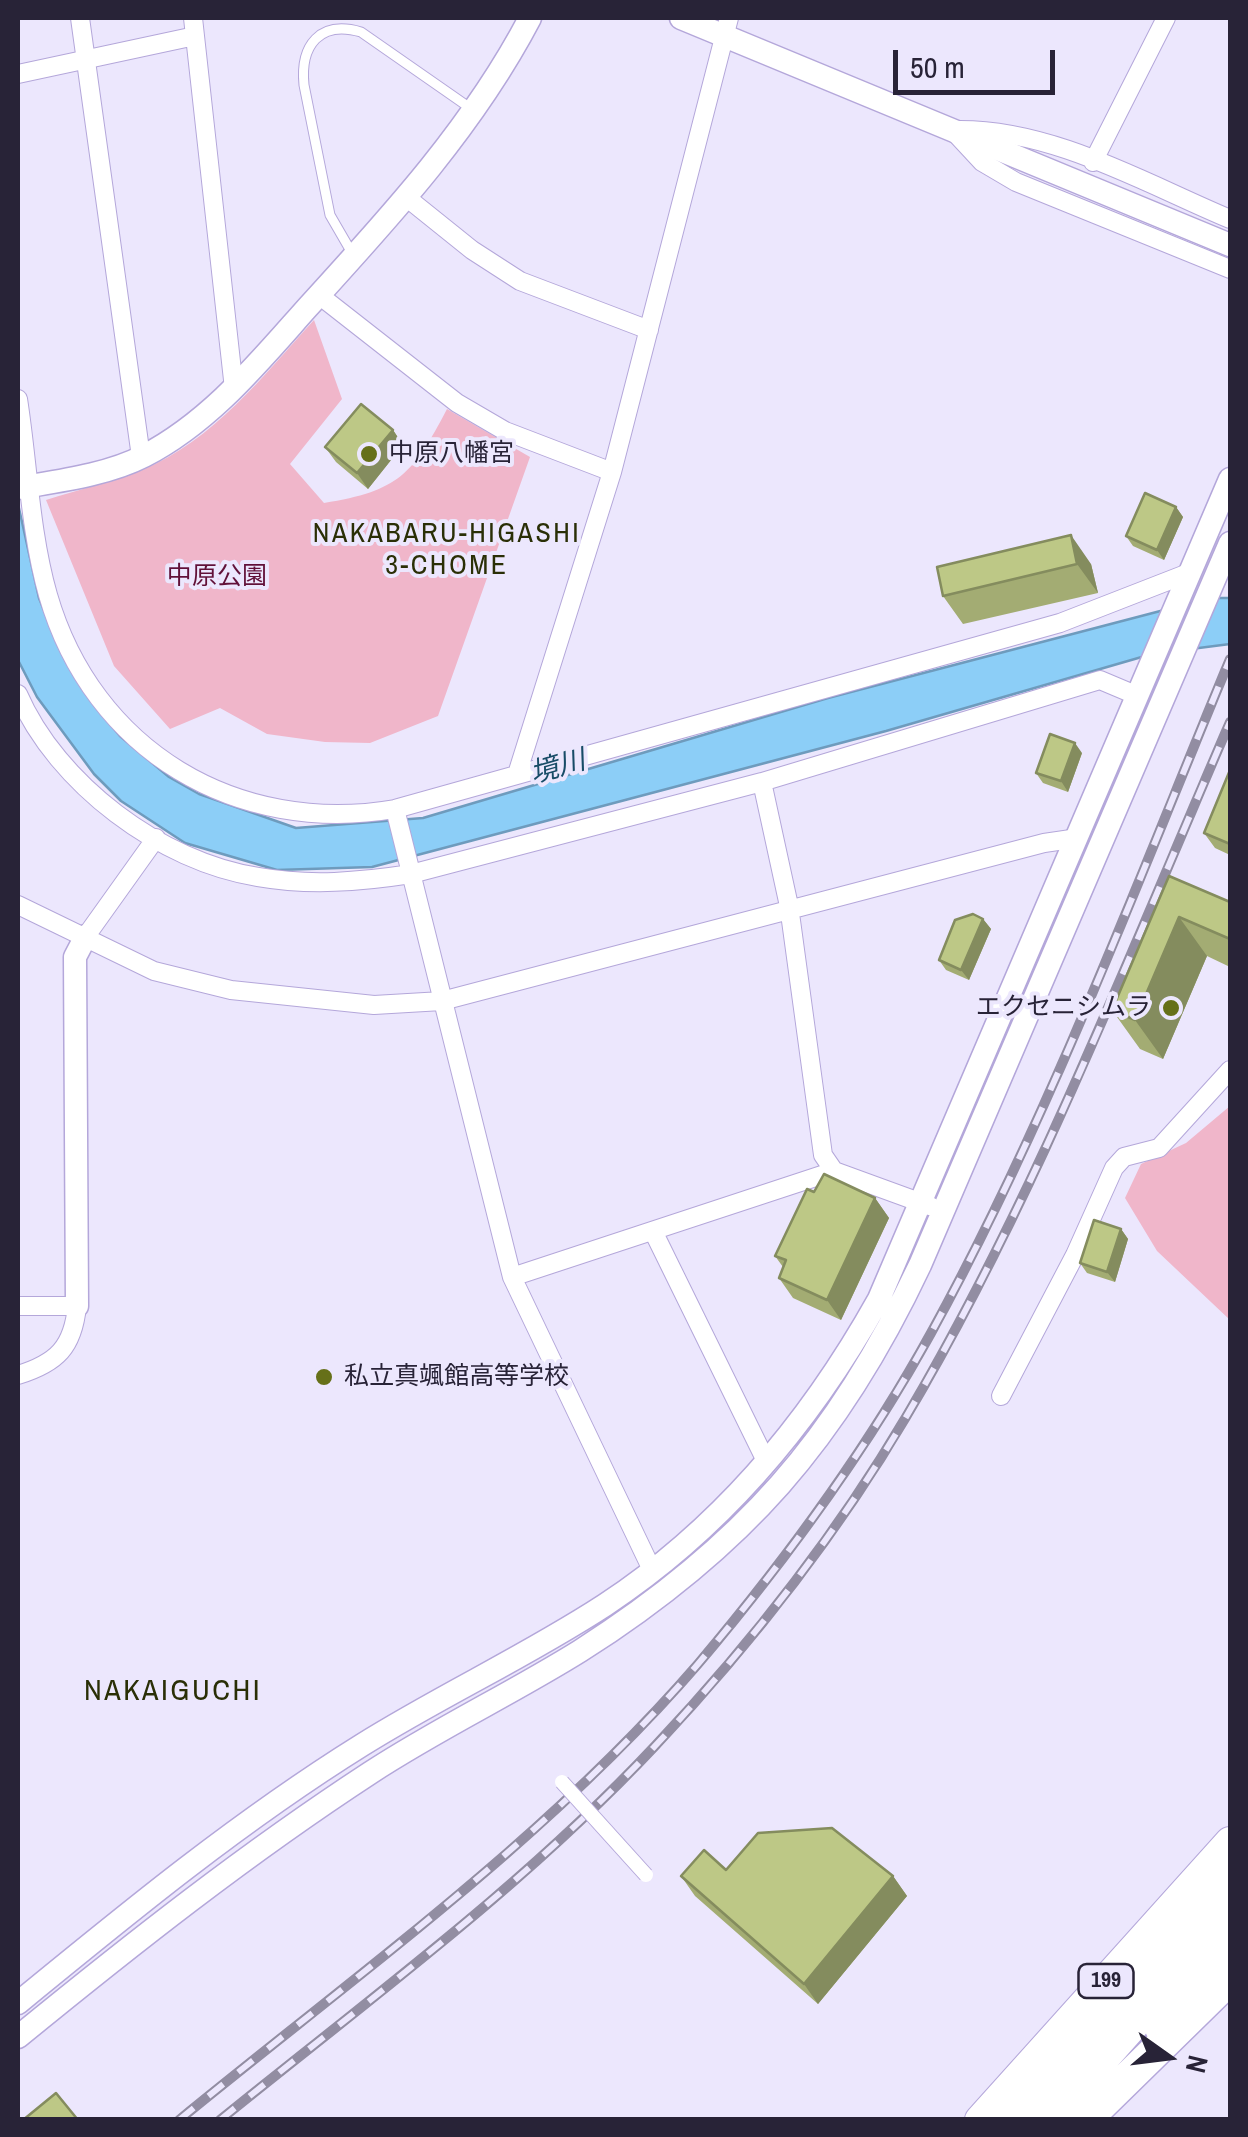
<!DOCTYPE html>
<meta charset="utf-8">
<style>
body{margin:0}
#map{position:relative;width:1248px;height:2137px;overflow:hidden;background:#ece7fd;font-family:"Archivo Narrow",sans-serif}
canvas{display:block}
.frame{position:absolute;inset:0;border:20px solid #282337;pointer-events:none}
.north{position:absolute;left:1118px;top:2007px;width:100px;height:100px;-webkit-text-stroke:8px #ece7fd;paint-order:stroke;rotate:104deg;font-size:28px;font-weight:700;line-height:40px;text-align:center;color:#282337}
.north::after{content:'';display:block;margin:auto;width:35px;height:45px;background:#282337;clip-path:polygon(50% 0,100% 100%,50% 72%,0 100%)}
.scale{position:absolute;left:893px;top:50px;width:162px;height:45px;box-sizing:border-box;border:5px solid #282337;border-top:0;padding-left:12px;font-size:30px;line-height:35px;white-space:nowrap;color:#282337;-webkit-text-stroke:8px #ece7fd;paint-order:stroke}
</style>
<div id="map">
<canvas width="1248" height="2137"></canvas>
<div class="frame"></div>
<div class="north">N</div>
<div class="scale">50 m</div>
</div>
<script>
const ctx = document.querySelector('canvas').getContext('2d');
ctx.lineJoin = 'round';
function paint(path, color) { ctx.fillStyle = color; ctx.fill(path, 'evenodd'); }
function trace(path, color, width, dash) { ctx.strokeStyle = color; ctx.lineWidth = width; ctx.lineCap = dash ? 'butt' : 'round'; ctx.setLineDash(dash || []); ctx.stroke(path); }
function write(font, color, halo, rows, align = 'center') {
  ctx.font = font + ' "Archivo Narrow","Noto Sans JP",sans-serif'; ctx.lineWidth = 8; ctx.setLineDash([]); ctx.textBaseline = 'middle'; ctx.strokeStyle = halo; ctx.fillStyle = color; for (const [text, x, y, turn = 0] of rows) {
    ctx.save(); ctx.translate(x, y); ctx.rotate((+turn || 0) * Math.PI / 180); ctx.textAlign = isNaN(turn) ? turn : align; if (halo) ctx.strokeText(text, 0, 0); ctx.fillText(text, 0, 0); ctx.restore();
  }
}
const green = new Path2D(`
 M314 320 342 399 290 464 324 503C399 491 413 474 447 409L530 457 438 716 370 743 325 742 267 734 220 708 170 729 114 666 46 500C78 490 111 482 142 470 214 440 263 376 314 320Z
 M1230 1106V1320L1157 1251 1125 1198 1141 1164 1186 1143Z`);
const water = new Path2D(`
 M18 504 39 598 57 642 89 698 120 736 169 777 199 794 296 828 423 818 828 698 1210 598H1230V644L1152 654 886 731 372 867 277 870 185 843 121 801 94 774 37 697 18 660Z`);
const service = new Path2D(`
 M352 253 330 215 304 85C300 45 320 20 361 32L473 110`);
const minor = new Path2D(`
 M80 18 141 457
 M193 18 234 389
 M18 74 195 36
 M958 130C1053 129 1144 183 1230 219
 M956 134 982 162 1016 182 1230 269
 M1093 162 1166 18
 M406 197 472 250 520 281 649 330
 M319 295 457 403 505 431 612 472
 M18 399C28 463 30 532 48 595 93 751 237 836 395 809L1060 623 1191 572
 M18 694C57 784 161 862 258 877 310 886 359 882 411 874L762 782 1100 680 1138 696
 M518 771 612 472 729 18
 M762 782 789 906 823 1155 834 1171 930 1206
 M395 809 512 1277 653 1572
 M18 905 154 971 231 990 374 1005 442 1001 1044 843 1078 838
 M86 936 156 838
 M653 1231 767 1463
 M512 1277 834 1171
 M18 1306H77C73 1347 57 1363 18 1375
 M1001 1396 1075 1255 1114 1168 1124 1157 1159 1148 1230 1070`);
const tertiary = new Path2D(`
 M681 18 1230 245
 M18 488C58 481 107 475 144 456 210 422 258 363 307 308 390 217 473 127 530 18
 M77 1306 75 957 86 936
 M18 2003C129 1912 240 1821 362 1745 442 1695 527 1656 605 1605 723 1527 811 1421 879 1299L1230 479
 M18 2037C132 1944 246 1854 370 1773 437 1729 511 1694 580 1651 742 1548 838 1439 920 1265L1230 543`);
const trunk = new Path2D(`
 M1160 2028 1230 1948
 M980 2120 1230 1842`);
const motorway = new Path2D(`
 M1012 2120 1230 1875
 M1048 2120 1230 1915
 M1085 2120 1230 1978`);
const rail = new Path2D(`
 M179 2120C356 1975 548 1838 698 1664 785 1561 866 1451 931 1333 1049 1118 1136 885 1230 659
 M220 2120C368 2000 525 1885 655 1746 749 1646 837 1534 906 1417 1036 1197 1129 955 1230 722`);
const pedestrianBridge = new Path2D(`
 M562 1782 646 1875`);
const wall = new Path2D(`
 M393 430 403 445 368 489 336 462 325 447Z
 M1176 507 1183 517 1164 560 1133 546 1126 536Z
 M1091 564 1098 593 963 624 943 596 937 567Z
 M1082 753 1068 792 1043 783 1036 773Z
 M1230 770V855L1215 848 1204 833Z
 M1169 876 1230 902V967L1207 956 1163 1059 1140 1049 1112 1010Z
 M983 919 991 929 969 980 946 970 939 960Z
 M814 1192 875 1198 889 1218 841 1320 793 1298 779 1278 783 1267 775 1256Z
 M1121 1229 1128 1239 1115 1282 1087 1273 1080 1263Z
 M726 1870 893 1876 907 1896 818 2004 695 1896 681 1876Z`);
const shadedWall = new Path2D(`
 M393 430 403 445 368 489 357 473Z
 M1176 507 1183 517 1164 560 1157 550Z
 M1071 535 1091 564 1098 593 1077 564Z
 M1075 743 1082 753 1068 792 1061 781Z
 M1179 917 1207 956 1163 1059 1135 1020Z
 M983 919 991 929 969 980 961 970Z
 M875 1198 889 1218 841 1320 827 1300Z
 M1121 1229 1128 1239 1115 1282 1107 1272Z
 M893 1876 907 1896 818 2004 804 1984Z`);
const building = new Path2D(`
 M361 404 393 430 357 473 325 447Z
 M1145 493 1176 507 1157 550 1126 536Z
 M1071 535 1077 564 943 596 937 567Z
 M1050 734 1075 743 1061 781 1036 773Z
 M1230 770V844L1204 833Z
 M1169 876 1230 902V939L1179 917 1135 1020 1112 1010Z
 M973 914 983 919 961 970 939 960 955 920Z
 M824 1174 875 1198 827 1300 779 1278 786 1260 775 1256 807 1189 814 1192Z
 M1094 1220 1121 1229 1107 1272 1080 1263Z
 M832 1828 893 1876 804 1984 681 1876 704 1850 726 1870 758 1833Z
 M56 2093 78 2120H23Z`);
const markers = [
 [369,454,10,"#667019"],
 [1171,1008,10,"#667019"],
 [324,1377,10,"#667019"]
];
const shields = [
 [1106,1981,55]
];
const shieldNames = [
 ["199",1106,1981]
];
const poiNames = [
 ["中原八幡宮",389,454],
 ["エクセニシムラ",1151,1008,"right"],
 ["私立真颯館高等学校",344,1377]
];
const parkNames = [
 ["中原公園",217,577]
];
const neighbourhoodNames = [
 ["NAKABARU-HIGASHI",447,534],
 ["3-CHOME",447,566]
];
const waterNames = [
 ["境川",558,768,-16]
];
const quarterNames = [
 ["NAKAIGUCHI",173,1692]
];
paint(green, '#f0b6ca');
paint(water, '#8ccef7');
trace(water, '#6e9bbd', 2.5);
trace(service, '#b4a7da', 11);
trace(minor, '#b4a7da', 20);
trace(tertiary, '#b4a7da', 25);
trace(trunk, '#b4a7da', 32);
trace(motorway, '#b4a7da', 35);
trace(service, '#fff', 9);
trace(minor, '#fff', 18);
trace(tertiary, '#fff', 22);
trace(trunk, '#fff', 30);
trace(motorway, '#fff', 32);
trace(rail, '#928da2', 10);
trace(rail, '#ece7fd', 6, [19]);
trace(pedestrianBridge, '#b4a7da', 16, []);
trace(pedestrianBridge, '#fff', 14);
paint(wall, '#a3ac73');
paint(shadedWall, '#848c5e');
paint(building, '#bdc886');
trace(building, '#848c5e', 2.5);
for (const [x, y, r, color] of markers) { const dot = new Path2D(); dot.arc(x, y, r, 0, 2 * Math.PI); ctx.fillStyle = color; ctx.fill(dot); trace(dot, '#ece7fd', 4); }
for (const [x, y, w] of shields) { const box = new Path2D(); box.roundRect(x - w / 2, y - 17, w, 34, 8); ctx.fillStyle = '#ece7fd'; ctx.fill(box); trace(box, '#282337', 2.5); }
write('bold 22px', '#282337', null, shieldNames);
write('25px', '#282337', '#ece7fd', poiNames, 'left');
write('25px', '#611038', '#ece7fd', parkNames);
ctx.letterSpacing = '2.5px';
write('28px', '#2a2f06', '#ece7fd', neighbourhoodNames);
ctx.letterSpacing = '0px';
write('italic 28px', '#184c67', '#ece7fd', waterNames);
ctx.letterSpacing = '2.5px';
write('30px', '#2a2f06', '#ece7fd', quarterNames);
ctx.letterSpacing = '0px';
</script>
